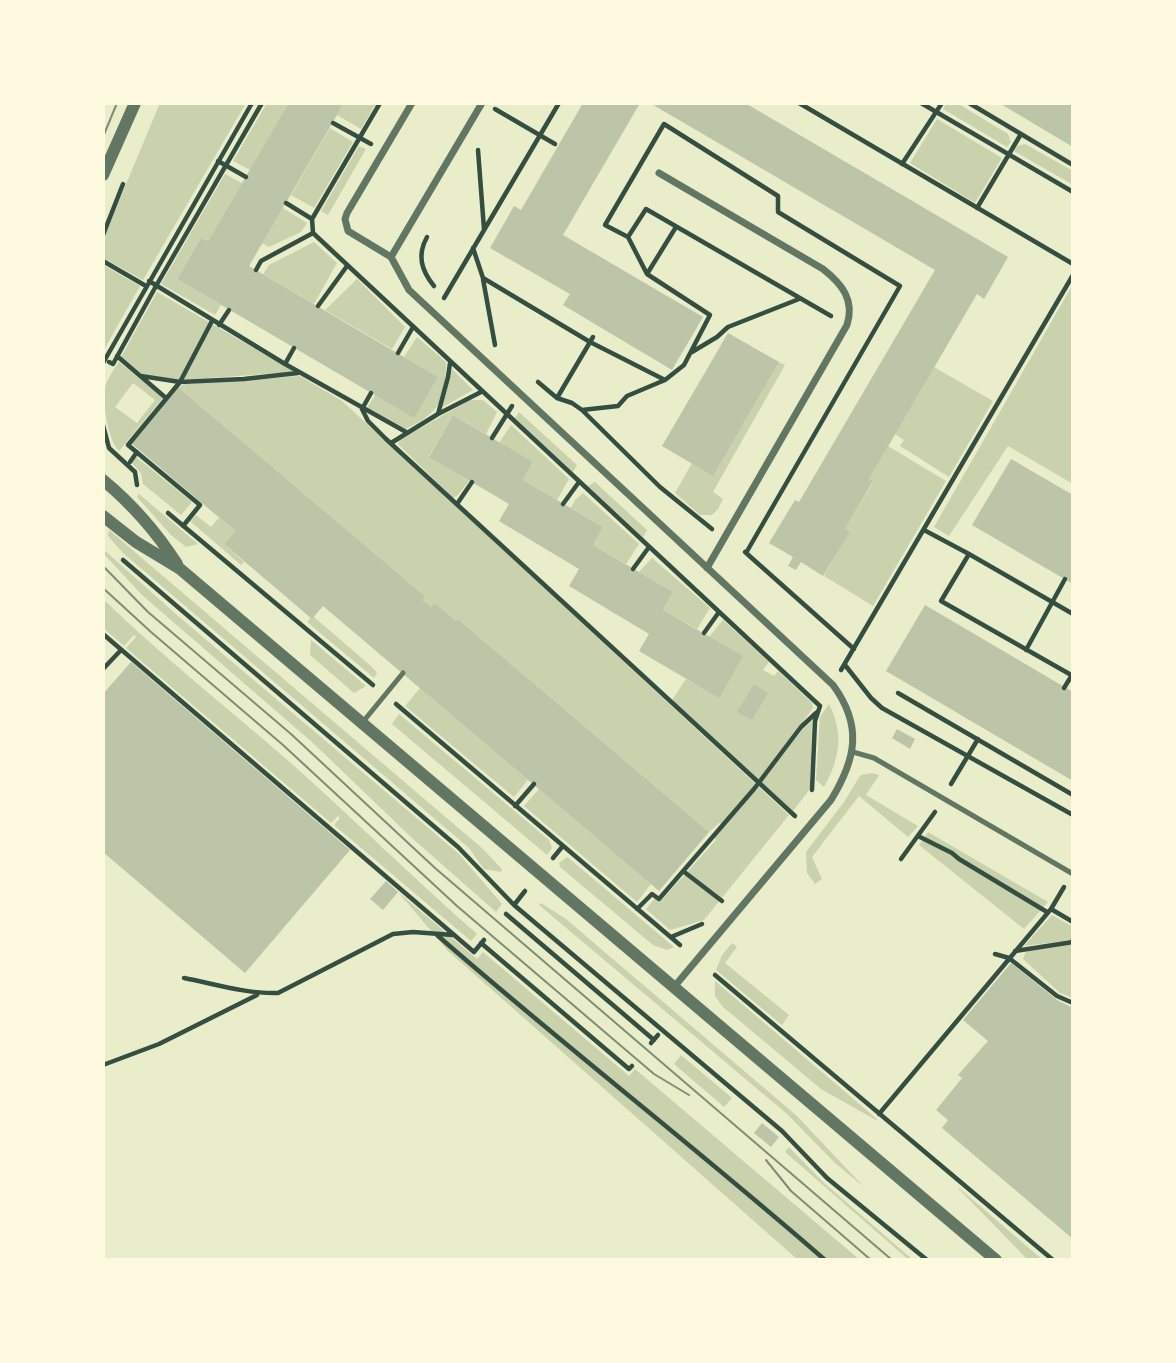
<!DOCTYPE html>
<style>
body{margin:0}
#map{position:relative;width:1176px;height:1363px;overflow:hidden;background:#e9edc9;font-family:"Archivo Narrow",sans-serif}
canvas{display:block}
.frame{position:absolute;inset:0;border:105px solid #fefae0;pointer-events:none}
</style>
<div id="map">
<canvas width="1176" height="1363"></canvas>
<div class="frame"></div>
</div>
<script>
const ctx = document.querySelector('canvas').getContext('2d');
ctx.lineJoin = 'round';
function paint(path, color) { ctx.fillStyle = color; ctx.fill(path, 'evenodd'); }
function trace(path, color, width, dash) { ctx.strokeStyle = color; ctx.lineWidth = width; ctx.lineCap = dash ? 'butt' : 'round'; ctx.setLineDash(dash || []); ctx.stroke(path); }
const green = new Path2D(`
 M160 103H246L143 280 103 258V239Z
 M267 103 289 104 250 170 233 161Z
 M344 103H376L361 129 337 115Z
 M957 103 1008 134 1011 142 1007 147 943 109 946 104Z
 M937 119 1002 158 975 203 910 163Z
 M330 128 353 142 314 208 291 195Z
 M1025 144 1073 171V185L1014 151 1017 146Z
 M359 146 366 149 328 215 321 211Z
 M225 174 242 183 208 241 201 238 177 279 221 305 215 315 161 284Z
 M283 208 307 223 301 232 269 247 262 243Z
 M314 242 337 263 314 304 263 274 269 265Z
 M103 265 140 286 105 348H103Z
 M357 279 405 327 392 349 325 310Z
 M1073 284V484L1008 446 949 536 934 527Z
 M157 292 295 372 179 380 142 374 121 357Z
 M417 337 446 362C445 400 441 412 406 429L367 408 375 395 414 417 438 377 404 357Z
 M119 362 163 398 119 451C109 443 101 399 105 387 108 378 114 369 119 362ZM133 383 155 400 137 423 115 407Z
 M779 362 785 365 713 492 723 499 718 509 712 515H700L675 493 692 463 713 475Z
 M934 367 993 401 949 477 900 446 904 440 895 434Z
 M452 369 473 390 441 408Z
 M300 376 342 401 789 815 704 920 670 930 646 909 655 898 660 902 716 840 714 837 724 824 719 823 709 832 458 619 456 621 435 603 431 607 423 600 426 597 178 387 186 384Z
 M470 400H483L497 412 486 434 453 415 429 456 469 481 458 495 453 498 398 444 400 440Z
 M519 412 577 465 573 472 515 418Z
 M511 425 569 479 557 500 523 480 533 462 499 443Z
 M888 446 946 481 873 606 824 576 849 532 845 529 873 482 869 479Z
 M136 457 192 502 181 515 143 484 141 473 132 463Z
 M595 482 647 530 643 537 588 486Z
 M583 493 639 544 626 564 593 545 603 527 571 508 575 500Z
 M139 494 198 544 186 547 171 535 137 497Z
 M196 515 211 527 219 518 235 531 224 544 244 562 241 565 190 521Z
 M109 530 483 849 502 869 501 872 484 869 469 848 123 553 108 536Z
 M103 549 177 615 459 854 502 904 496 912 413 839 313 743 142 595 103 553Z
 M652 558 710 608 697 629 663 610 673 592 639 572Z
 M103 599C163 657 229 709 292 764 355 820 414 879 477 934L471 941 334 825 340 818 338 816 331 823 126 648 136 637 134 635 124 646 103 628Z
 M311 617H314L371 666 377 673 374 678 307 622Z
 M723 620 769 662 763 670 774 676 778 671 812 703 813 708 759 780 672 700 686 679 719 697 709 637Z
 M311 640 366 686 354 693 310 655Z
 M420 688 528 780 514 797 405 706Z
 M829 704C844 733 840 759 824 787L816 780 820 717Z
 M399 714 549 840 552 848 547 855 392 724Z
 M812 721 810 789 793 811 761 782 802 730Z
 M872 773 879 775 866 795 918 826 908 837 859 796 812 857 822 879 815 884 807 873 806 852 844 802 858 779 861 775Z
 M539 789 651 884 637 902 524 806Z
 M928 832 1048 902 1024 929 919 845Z
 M567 857 571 860 674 947 667 950 653 945 560 867 559 863Z
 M398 892 477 959 483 952 629 1076 635 1069 860 1260H798L448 951Z
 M541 903 566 919 797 1116 864 1187 835 1163 787 1114 539 905Z
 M1052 915 1073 927V940L1024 946Z
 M732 943 737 947 725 963 789 1015 782 1025 716 970 722 955Z
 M1073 944V998L1060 993 1023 959 1025 953 1031 950Z
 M715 981 877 1119 876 1120 821 1089 723 1007 715 996Z
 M681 1055 732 1098 724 1107 674 1064Z
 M789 1147 823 1182 913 1260H909L785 1152Z
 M958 1188H959L1043 1260H1028Z`);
const building = new Path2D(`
 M289 103H344L249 266 438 377 414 418 177 279 201 238 208 241Z
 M583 103H640L563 235 703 317 672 370 563 305 570 294 490 248 514 206 521 210Z
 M650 103H745L1008 257 984 299 977 294 869 479 873 481 845 529 850 532 823 576 801 562 796 570 788 566 793 557 769 543 795 500 799 502 935 270Z
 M999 103H1073V147Z
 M728 333 779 362 713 476 662 446Z
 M178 387 426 597 423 600 431 607 435 603 456 621 458 619 709 832 659 891 323 606 312 619 224 544 235 531 131 443Z
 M453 415 533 462 523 480 603 527 593 545 673 592 663 610 743 656 719 698 639 651 649 634 569 586 579 569 499 521 509 504 429 457Z
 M1011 459 1073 495V584L972 525Z
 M925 605 1073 692V781L886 671Z
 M131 662 350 850 245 973 103 852V694Z
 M754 684 768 693 752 720 737 712Z
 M897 729 915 739 910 749 892 738Z
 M386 881 398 892 383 910 370 899Z
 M1011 963 1057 1000 1073 1008V1239L942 1128 948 1120 936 1110 962 1078 958 1075 988 1041 963 1020Z
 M762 1123 779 1137 771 1147 754 1133Z`);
const path = new Path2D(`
 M380 103 312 219 313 233 820 706
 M799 103 1073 264
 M921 103 1073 192
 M969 103 1073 165
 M495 109 555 144
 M333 123 371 144
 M478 150 484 229
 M218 161 246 177
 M902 164 942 103
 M286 203 312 219
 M977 208 1021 134
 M103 235 123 184
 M427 237C417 255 421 270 434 286
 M628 237 647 274 676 227
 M473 248 483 278 590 342 665 380 684 365 710 315 647 274
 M103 261 146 286
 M256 270 261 261 313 233
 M483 279 495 345
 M149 281 285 364 406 432
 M444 298 559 103
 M318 306 347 266
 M219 325 229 310
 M692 352 717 337 728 327 799 299
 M398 353 413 327
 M117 356 166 398
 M109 362 113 364 156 286 262 103
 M103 363 252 103
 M285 364 294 348
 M141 376 180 382 212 321
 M538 382 557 398 572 403 582 410 660 487 712 529
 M557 398 593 337
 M362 409 368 421 386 439 795 816
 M362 409 371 393
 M582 410 618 406 627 396 665 380
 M438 414 448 377 450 363
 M103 425 109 448 135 472 137 485
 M492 438 512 406
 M391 443 438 414 481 392
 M130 462 137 452
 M457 504 472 482
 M563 504 579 482
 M200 505 128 445 180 382 244 379 298 373
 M168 513 373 685
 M183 526 200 505
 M924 530 969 554
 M745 552 854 649
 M746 553 900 286 778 212V196L664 124 605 225 628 237 646 209 831 316
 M123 560 458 847 514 905 782 1131 827 1178 927 1260
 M633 569 649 547
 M1073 614 969 554 941 601 1073 676
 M704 633 719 612
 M103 634 474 952 484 940
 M1026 650 1065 579
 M845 665 871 698 882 708 1073 815
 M103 669 121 650
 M841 670 1073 275
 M1064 688 1072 675
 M898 693 1073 795
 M396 704 680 945
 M951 784 978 739
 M812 790 815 721 820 706
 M515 806 534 784
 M918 836 952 853 959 859 1047 912
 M553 858 562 847
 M901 859 935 812
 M683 871 722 901
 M1064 887 1051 909 1073 922
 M514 905 525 891
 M637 909 652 894 659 899 754 789 801 727 816 713
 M506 914 654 1040
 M437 935C564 1046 698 1149 825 1260
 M671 937 702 924
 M481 943 629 1069 632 1066
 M1015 951 1073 942
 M995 954 1009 958 1057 996 1073 1003
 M715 975 1053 1260
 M184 978C215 984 247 994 278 993L393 934 413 932 453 935
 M651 1043 658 1035
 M103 1065 159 1044 257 995
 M879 1114 1051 909
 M1072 1260 1073 1259`);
const service = new Path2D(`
 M362 723 403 673
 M853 752 874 758 1073 874`);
const minor = new Path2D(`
 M412 103 347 213 345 219 348 231 391 257 409 290 833 685C863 726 856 759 831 800L674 987
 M659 173 823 269C842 284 855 300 847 325L707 568
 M391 257 482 103`);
const tertiary = new Path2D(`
 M103 175 135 103
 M103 480C133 505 156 531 177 564
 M103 516 136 542 179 568 996 1260`);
const tram = new Path2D(`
 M103 104 104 103
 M103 137 117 103
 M103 566 148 612 291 734 435 868 892 1260
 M103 588 151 632 283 745 457 906 654 1074 689 1095
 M766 1160 791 1191 871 1260`);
paint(green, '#cad2ad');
paint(building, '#bcc5a7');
trace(path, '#344e41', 4.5);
trace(service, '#617663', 5);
trace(minor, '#617663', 7);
trace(tertiary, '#617663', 12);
trace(tram, '#7c8e77', 2);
</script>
